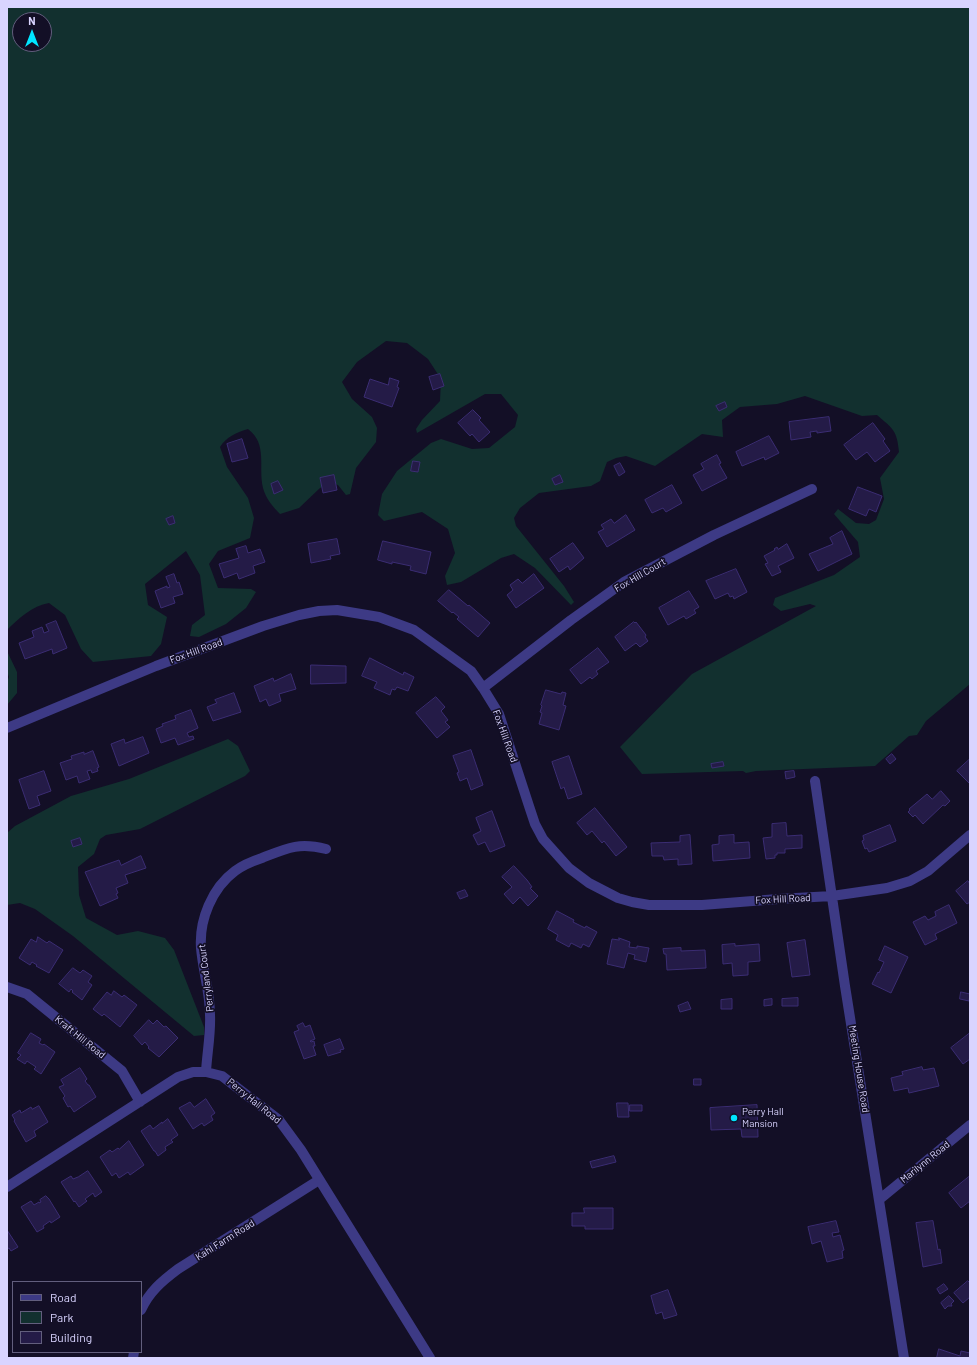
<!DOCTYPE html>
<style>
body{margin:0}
#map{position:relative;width:977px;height:1365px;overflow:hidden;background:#130f26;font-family:Barlow,sans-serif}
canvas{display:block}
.frame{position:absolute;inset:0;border:8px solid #d9d4ff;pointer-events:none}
.legend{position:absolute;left:12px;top:1281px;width:130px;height:72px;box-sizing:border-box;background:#130f26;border:1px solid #625e7d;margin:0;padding:5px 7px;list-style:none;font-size:12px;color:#d9d4ff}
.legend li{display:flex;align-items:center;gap:8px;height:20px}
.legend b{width:20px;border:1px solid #625e7d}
.north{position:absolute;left:12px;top:12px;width:40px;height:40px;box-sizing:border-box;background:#130f26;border:1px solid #625e7d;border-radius:50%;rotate:0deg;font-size:11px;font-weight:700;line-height:16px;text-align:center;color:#d9d4ff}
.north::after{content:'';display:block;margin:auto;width:14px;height:18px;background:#00e5ff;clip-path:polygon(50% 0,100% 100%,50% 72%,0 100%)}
</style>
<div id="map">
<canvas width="977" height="1365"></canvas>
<div class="frame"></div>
<ul class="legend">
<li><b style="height:5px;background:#3d3a85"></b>Road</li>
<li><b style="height:11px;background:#12302f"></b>Park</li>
<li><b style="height:11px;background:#241b47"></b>Building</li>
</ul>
<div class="north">N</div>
</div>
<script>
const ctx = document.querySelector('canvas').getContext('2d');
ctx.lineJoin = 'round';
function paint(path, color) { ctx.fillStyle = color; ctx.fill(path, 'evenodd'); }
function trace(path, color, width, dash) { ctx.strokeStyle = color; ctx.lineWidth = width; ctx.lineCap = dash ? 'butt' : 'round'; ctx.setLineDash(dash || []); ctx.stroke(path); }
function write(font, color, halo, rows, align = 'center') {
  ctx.font = font + ' Barlow,sans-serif'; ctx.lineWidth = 3.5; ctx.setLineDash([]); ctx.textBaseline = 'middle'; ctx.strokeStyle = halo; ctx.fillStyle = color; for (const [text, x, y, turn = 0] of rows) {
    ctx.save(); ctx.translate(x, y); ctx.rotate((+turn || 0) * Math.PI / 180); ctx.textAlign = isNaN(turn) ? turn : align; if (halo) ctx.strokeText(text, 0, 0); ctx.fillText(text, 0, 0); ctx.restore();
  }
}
const green = new Path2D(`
 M7 7H970V684L926 721 917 735 909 736 875 766 756 771 746 773 743 771 642 774 620 747 692 674 816 606 810 604 781 611 773 605 775 598 834 575 860 557 858 542 834 514 838 509 856 523 869 524 876 520 884 499 880 478 899 452C897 430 893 429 877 415L862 416 805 396 777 404 740 407 722 420 723 437 702 434 655 466 626 456 616 458 607 462 600 481 591 486 539 493 520 508 514 518 516 526 564 586 574 602 571 605 535 568 514 554 501 558 461 582 447 585 445 576 455 553 448 529 422 512 384 521 378 515 382 494 397 471 431 443 441 439 472 449 489 448 515 427 518 415 501 394H485L417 433 416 429 422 420 440 401 441 379 428 359 407 343 386 341 357 362 342 382 352 399 372 417 377 428 376 442 356 468 350 494 346 495 338 485 331 483 320 488 299 508 280 514C273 507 266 499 263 488 258 467 268 444 248 429 237 432 226 437 220 447L227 467 248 498 254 518 250 538 218 551 209 564 218 588 251 589 256 592 246 608 226 624 199 637 190 636 192 625 205 615 200 575 186 551 145 584 148 605 167 617 161 644 151 656 93 662 81 649 65 615 49 603C32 606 19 618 7 630ZM20 20H44V44H20Z
 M7 651 17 672V693L7 705V682L9 677 7 671Z
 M228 739 238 746 250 771 245 776 140 829 106 835 100 839 94 854 78 867 79 895 86 918 117 935 138 931 165 938 174 950 204 1027V1035L194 1036 73 936 35 909 20 903 7 905V833L15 826 71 796 129 779Z`);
const building = new Path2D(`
 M440 374 444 386 433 390 429 377Z
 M390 378 399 381 397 387 399 388 392 407 364 397 370 379 388 385Z
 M725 402 727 407 719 411 716 406Z
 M473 410 481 418 479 420 490 432 479 442 472 434 470 436 458 423Z
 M829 417 831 431 817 433V431L810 432 811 437 791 440 789 422Z
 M873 423 885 439 883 441 890 451 875 462 867 452 856 460 844 445Z
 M769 436 779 453 765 460 764 457 742 466 736 452Z
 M242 439 248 458 232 462 227 444Z
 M717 455 721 463 719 464 727 478 702 491 693 475 704 469 701 464Z
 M413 461 420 462 418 472 411 471Z
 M620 463 625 472 619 476 614 466Z
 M334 475 337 490 323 493 320 478Z
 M560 475 563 482 555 485 552 479Z
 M278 481 283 490 274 494 271 484Z
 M672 485 682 503 666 512 663 508 652 513 645 500Z
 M858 487 882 496 876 512 869 509 866 516 849 509Z
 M626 515 635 530 607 547 598 532 604 529 601 525 611 519 614 523Z
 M173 516 175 523 169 525 166 519Z
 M842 531 852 554 818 571 809 554 833 544 830 538Z
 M337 539 340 554 330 556 331 559 311 563 308 544Z
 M383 541 431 552 426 574 410 570 411 566 392 562V564L378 560Z
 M573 543 584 558 570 570 568 566 559 572 550 559Z
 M787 544 794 558 778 566 781 572 772 576 765 564 768 563 764 556 775 550 774 549 777 547 778 549Z
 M246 546 248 553 260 549 265 562 253 566 255 573 239 579 237 573 224 578 219 564 239 558 236 549Z
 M736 569 747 592 734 599 733 596 730 597 728 593 715 599 706 581Z
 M174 574 177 583 179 582 183 594 173 597 175 603 161 608 155 591 167 586V588L170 587 166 577Z
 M534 574 544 588 516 608 507 595 513 590 510 585 518 579 522 583Z
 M449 590 468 606 469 605 490 623 478 637 457 619 459 617 453 612 452 613 438 601Z
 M689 591 699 607 694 610 696 613 686 619 684 616 668 625 659 608Z
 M56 621 67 648 53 654 52 649 25 659 19 643 34 637 32 631 42 627 44 633 49 631 46 625Z
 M634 622 635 623 636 622 646 635 645 637 648 641 640 647 636 643 625 651 615 637Z
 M598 648 609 662 596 671 598 674 592 679 590 677 581 684 570 670Z
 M370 658 403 675 404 672 414 677 408 691 397 687 395 690 392 689 390 695 374 688 377 682 362 676Z
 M311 665 346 666V683L311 684Z
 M291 674 296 689 279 694 281 701 269 706 266 699 260 702 254 686 273 678 274 681Z
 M546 690 561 694 562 692 566 693 563 705 566 706 559 730 539 724 542 713 540 712 542 706 541 705Z
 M234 693 241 712 213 721 207 707 217 703 215 700Z
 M436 697 445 707 441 711 448 720 445 722 450 727 437 738 416 713Z
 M191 710 198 728 187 733 189 737 193 736 194 739 178 745 175 738 161 743 156 729 163 726 162 724 176 719 175 716Z
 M143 737 149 753 119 766 111 744 124 739 125 743Z
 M471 750 483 785 471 790 467 778 460 781 457 773 459 772 453 756Z
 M93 751 99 767 97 768 98 771 92 773 91 770 87 771 90 779 79 783 77 776 66 780 60 763 72 759 71 756 84 752V754Z
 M892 754 896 759 890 764 886 759Z
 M569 756 582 794 568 799 564 787 561 789 552 762Z
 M970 759V782L969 783 957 771Z
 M723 762 724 766 712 768 711 764Z
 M44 771 51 791 37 796 40 805 29 809 19 780Z
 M794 771 795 777 786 779 785 772Z
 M941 791 950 801 945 806 943 805 923 824 915 815 913 817 908 812 910 810 909 809 927 794 932 799Z
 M595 808 627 847 616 856 604 841 602 843 592 831 587 835 577 823Z
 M492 811 505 846 490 852 485 842 478 845 473 835 481 831 476 818Z
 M786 823 787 836 802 835V848L785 849V853H777V855H775V858L766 859 763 838 772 837V824Z
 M890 825 896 841 869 852 867 848 865 849 862 841 864 840 863 836Z
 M690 835 692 864 678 865V859L664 860 663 856H652L651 843 680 842V836Z
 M734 835V843L749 842 750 858 713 861 712 845 719 844V836Z
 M80 838 82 844 73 847 71 841Z
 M141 856 146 868 125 875 128 883 116 888 118 893 116 894 118 898 100 906 85 872 119 860 121 865Z
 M514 866 527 880 532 887 530 888 538 896 528 906 520 897 513 904 504 894 512 887 502 877Z
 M968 881 970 884V902L967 904 956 891Z
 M465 890 468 896 460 899 457 893Z
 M949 905 957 923 935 934 937 939 925 945 913 922 925 916 928 920 936 916 935 912Z
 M557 911 574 920 573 922 585 928 586 926 597 932 589 947 583 944 581 948 571 943 569 947 556 940 558 935 548 929Z
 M38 937 47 943 49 941 63 950 49 973 36 966 37 965 32 962 30 965 19 958 31 939 36 942Z
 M619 938 630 942 629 947 637 948V946L649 948 646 962 634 959 635 955 628 953 624 968 607 964 612 939 619 940Z
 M805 940 810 975 792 977 787 943Z
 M735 944V946L759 944 760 961 748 962V975L733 976 732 963 723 964 722 945Z
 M885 946 908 957 891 993 872 984 878 972 879 973 884 962 879 960Z
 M681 948V951L705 950 706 968 667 970 666 954H664L663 949Z
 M73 968 80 973 83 970 92 976 88 982 92 985 82 1000 72 992 73 991 71 989 69 992 59 984Z
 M114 991 122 997 124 995 137 1005 120 1027 104 1014 102 1016 93 1009 107 992 111 995Z
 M961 992 970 994 969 1001 960 999Z
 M798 998V1006H782V999Z
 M732 999V1009H721V1000Z
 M772 999V1005L764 1006V1000Z
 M688 1002 691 1009 680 1012 678 1006Z
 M149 1020 153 1024 157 1020 164 1027 166 1026 178 1038 159 1057 148 1048 149 1047 145 1042 142 1045 134 1036Z
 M303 1023 305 1027 310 1025 315 1039 310 1041 311 1042 314 1041 315 1046H313L316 1055 304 1059 294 1032 299 1030 297 1026Z
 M31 1033 41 1039 39 1043 43 1045 44 1044 55 1052 41 1074 34 1069 36 1067 27 1061 25 1064 17 1059 21 1055 18 1053Z
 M970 1033V1059L963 1064 951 1048Z
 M340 1039 344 1049 340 1050 341 1052 328 1056 324 1045Z
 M922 1067 923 1070 934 1068 939 1086 909 1093 908 1088 894 1091 891 1078 903 1075 902 1072Z
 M80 1068 87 1079 85 1081 88 1085H89L96 1097 74 1112 70 1106 68 1107 63 1098 65 1096 59 1087 64 1085 61 1080Z
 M694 1079H701V1085H694Z
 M206 1099 215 1113 211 1116 213 1120 204 1126 202 1123 193 1129 179 1108 190 1102 194 1107Z
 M617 1103H628L629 1117H618Z
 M630 1105H642V1111H630Z
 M757 1105 758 1137H742L741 1129 711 1130 710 1108Z
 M39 1106 48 1122 34 1131 36 1136 26 1142 14 1121 15 1120 12 1115 20 1110 21 1113 31 1107 32 1109Z
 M168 1119 178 1135 171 1140 173 1142 165 1147 166 1150 158 1156 155 1151H154L141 1131 150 1125 153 1129 162 1122V1123Z
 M129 1141 144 1165 130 1175 128 1172 119 1178 116 1173 112 1176 100 1157 110 1150 112 1152 118 1148 119 1149Z
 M614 1156 616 1162 592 1168 590 1162Z
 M88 1171 102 1192 95 1197 93 1193 85 1199 87 1201 79 1207 75 1201 74 1202 61 1182 71 1176 73 1179 78 1177Z
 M970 1176V1201L961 1208 949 1193Z
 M46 1196 49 1199 60 1217 51 1223 50 1221 43 1226 44 1228 37 1232 21 1207 31 1201 34 1205 39 1202V1203L41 1202 40 1200Z
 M584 1208H613V1229H585V1226H572V1213H584Z
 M836 1221 839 1232 832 1233 833 1237 840 1235 844 1250 842 1251 843 1258 827 1262 821 1241 812 1244 808 1227Z
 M933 1221 938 1250 940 1249 942 1263 923 1267 916 1223Z
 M7 1230 18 1247 11 1251 9 1248 7 1249Z
 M968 1281 970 1283V1297L963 1303 954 1293Z
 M944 1284 948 1289 940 1294 937 1289Z
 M668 1290 677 1315 664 1319 662 1312 656 1314 651 1296Z
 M949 1296 954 1301 951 1304 952 1306H948L945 1309 941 1303Z
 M939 1349 960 1356 961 1351 970 1353V1358H937Z`);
const minor = new Path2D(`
 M483 688 571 620 624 582 714 535 812 489
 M7 728 156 666 263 626 299 615 319 611 337 610 379 617 414 630 471 671 483 688 499 714 529 806 535 824 543 839 569 868 589 883 618 898 632 902 649 905H702L778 899 832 896 887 888 910 881 928 871 970 835
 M815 781 845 986 904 1358
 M7 987 27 994 122 1071 140 1102
 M206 1072C207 1053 211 1033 210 1015 210 992 203 971 201 948 199 920 212 888 235 871 243 865 253 861 262 858 287 848 299 842 326 849
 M7 1187 178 1077 193 1072H206L222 1076 279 1120 301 1150 430 1358
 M880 1199 970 1125
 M141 1310C149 1292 162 1281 178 1269L319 1180
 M133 1358 134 1352`);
const markers = [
 [734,1118,4,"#00e5ff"]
];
const streetNames = [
 ["Fox Hill Court",640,575,-30],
 ["Fox Hill Road",196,651,-20],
 ["Fox Hill Road",505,736,70],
 ["Fox Hill Road",783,899,-3],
 ["Perryland Court",206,978,-97],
 ["Kraft Hill Road",80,1037,39],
 ["Meeting House Road",859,1069,81],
 ["Perry Hall Road",254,1101,39],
 ["Marilynn Road",925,1162,-39],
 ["Kahl Farm Road",225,1240,-32]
];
const poiNames = [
 ["Perry Hall",742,1112],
 ["Mansion",742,1124]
];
paint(green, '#12302f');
paint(building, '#241b47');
trace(building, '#3b2d73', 1);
trace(minor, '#3d3a85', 10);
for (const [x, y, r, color] of markers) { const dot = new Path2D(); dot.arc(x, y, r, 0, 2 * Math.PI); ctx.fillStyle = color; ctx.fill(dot); trace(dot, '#130f26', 1.5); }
write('10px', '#d9d4ff', '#130f26', streetNames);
write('10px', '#d9d4ff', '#130f26', poiNames, 'left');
</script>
